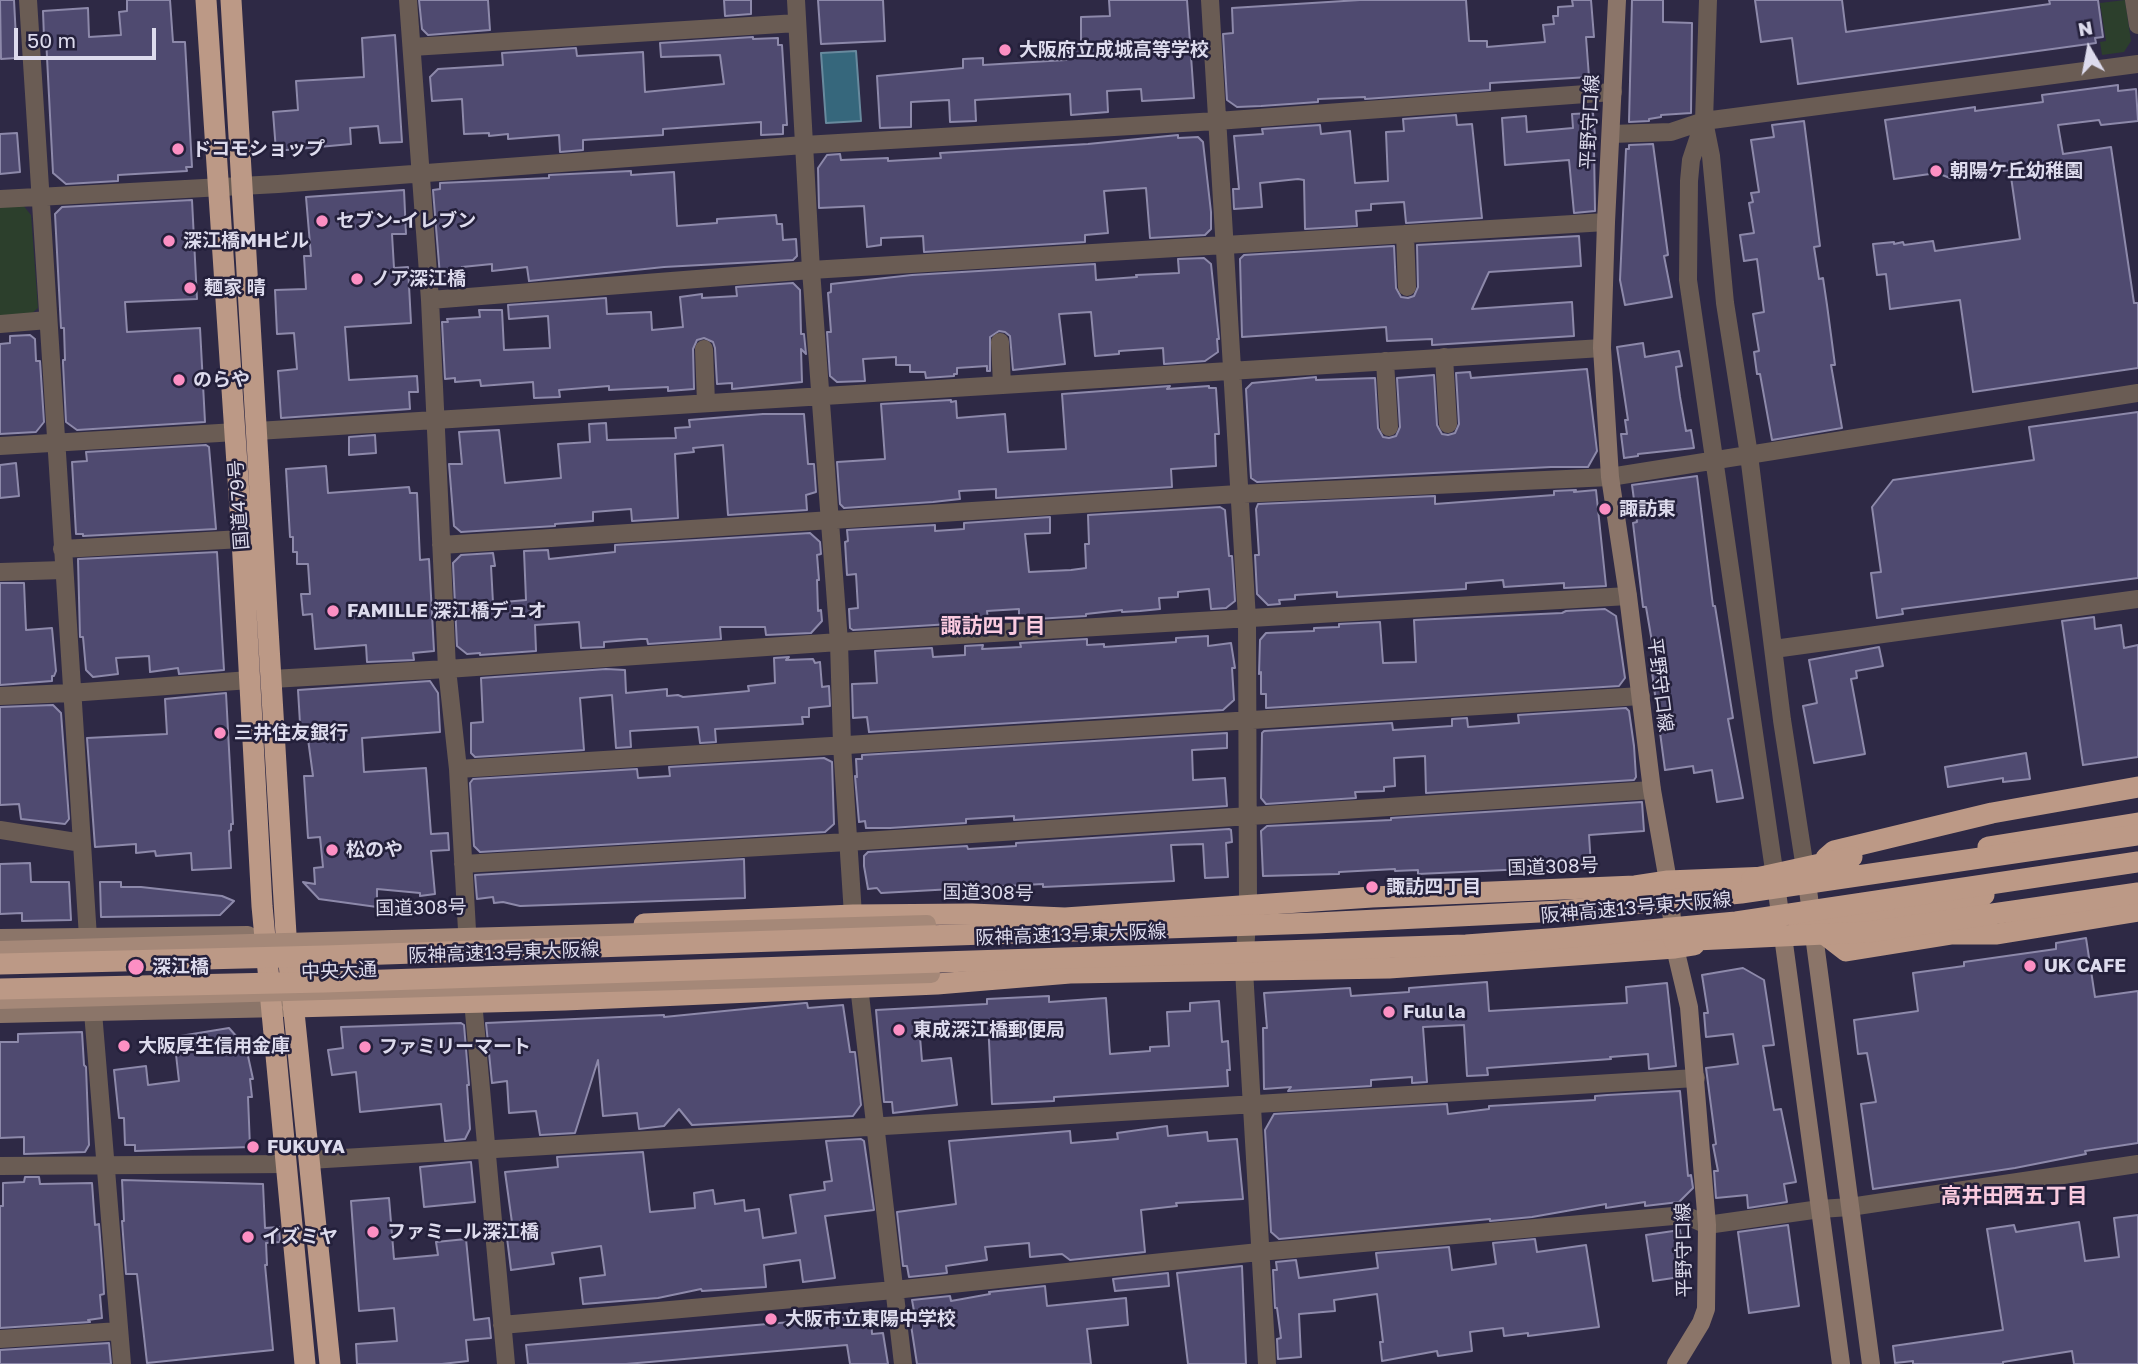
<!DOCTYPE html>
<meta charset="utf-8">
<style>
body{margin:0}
#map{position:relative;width:2138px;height:1364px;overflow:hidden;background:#2e2945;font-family:"Golos Text",sans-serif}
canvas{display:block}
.north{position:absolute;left:2054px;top:14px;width:70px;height:70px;-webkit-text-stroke:5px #24203b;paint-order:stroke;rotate:350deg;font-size:19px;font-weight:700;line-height:28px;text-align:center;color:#dddbed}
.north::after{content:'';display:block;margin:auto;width:24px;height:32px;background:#dddbed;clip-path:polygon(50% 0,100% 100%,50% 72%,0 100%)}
.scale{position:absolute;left:14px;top:28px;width:142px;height:32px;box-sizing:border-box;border:4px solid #dddbed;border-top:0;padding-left:9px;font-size:21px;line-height:24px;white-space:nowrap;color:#dddbed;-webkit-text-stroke:5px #24203b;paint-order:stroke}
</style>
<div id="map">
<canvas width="2138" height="1364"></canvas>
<div class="north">N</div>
<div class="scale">50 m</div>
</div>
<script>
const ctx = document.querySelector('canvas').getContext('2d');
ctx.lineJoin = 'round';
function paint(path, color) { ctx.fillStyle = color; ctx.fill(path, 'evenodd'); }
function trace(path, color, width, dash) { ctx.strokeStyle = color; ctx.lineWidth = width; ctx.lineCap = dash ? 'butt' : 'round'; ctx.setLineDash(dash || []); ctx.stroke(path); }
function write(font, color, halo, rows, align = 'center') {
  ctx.font = font + ' "Golos Text","Noto Sans JP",sans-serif'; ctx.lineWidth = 5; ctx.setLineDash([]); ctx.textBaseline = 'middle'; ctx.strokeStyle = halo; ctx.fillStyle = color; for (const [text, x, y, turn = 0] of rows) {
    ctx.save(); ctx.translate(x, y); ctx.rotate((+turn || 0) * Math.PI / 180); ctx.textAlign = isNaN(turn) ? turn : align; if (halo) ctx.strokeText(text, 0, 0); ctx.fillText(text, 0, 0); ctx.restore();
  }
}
const green = new Path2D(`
 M2125 0 2131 41 2124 52 2102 55 2100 42 2106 41 2100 3Z
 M23 205 31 215 38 308 29 316 0 318V207Z`);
const water = new Path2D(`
 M856 51 861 121 826 123 821 53Z`);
const building = new Path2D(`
 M0 0H14L17 58 1 59Z
 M127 0H170L173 42H185L192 167H186L187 171 118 175V181L66 184 53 173 46 38H44L43 11 88 8 89 37 121 35 119 12 127 11Z
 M419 0H488L490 30 428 35 422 29Z
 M724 0H751V14L725 16Z
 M818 0H883L885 41 821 44Z
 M1109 0H1187L1194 98 1142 101 1141 89 1107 91 1108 112 1071 115 1070 94 975 100 976 121 950 122 949 100 911 102V127L880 128 877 76 963 68V59L983 58V65L1066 60 1065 43 1081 42V17L1110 16Z
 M1360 0H1466L1469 41H1487V47L1545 42 1543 25 1554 24 1553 16H1558V7L1573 6 1572 0H1591L1594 37H1586L1589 77 1490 83V90L1365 99V97L1318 99V102L1261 106 1237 107 1227 100 1223 34 1233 33 1232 8Z
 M1632 0H1663V22L1692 23 1691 113 1661 115V117L1649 119V121L1629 122Z
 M1755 0H1842L1846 32 2050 4 2049 0H2098L2103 37 2095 38 2096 43 1798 84 1792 38 1761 42Z
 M395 35 402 142 380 143 378 126 350 128 351 144 276 151 273 112 298 110 296 81 364 77 362 38Z
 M753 37V39L778 38V45H782L787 125H783V134L761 135V122L663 129V135L583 140V150L560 152 559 135 508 139V134L489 136V133L464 134 462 99 432 101 430 77 438 69 503 65 502 53 576 48 577 56 643 52 645 92 724 84 720 55 661 57 660 43Z
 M2118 85V91L2136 89 2138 121 2101 125 2099 120 2058 125 2063 154 2111 147 2134 303H2138V368L1973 392 1960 300 1890 309 1886 274 1877 275 1873 244 1894 242V244L1903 242 1904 245 1933 241 1935 251 2020 239 2010 170 1950 178 1937 173 1894 179 1885 120 1975 107V111L2043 102 2042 95Z
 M1593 113 1596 147H1594L1595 211 1574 213 1569 160 1505 165 1502 118 1526 116 1527 132 1573 128 1572 114Z
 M1456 115 1457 125 1472 124 1482 218 1406 223 1404 202 1371 204V210L1356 211 1357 226 1305 229 1304 180 1298 179 1260 183 1262 207 1234 209 1233 189H1239L1234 136 1263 134 1262 129 1320 125 1321 134 1350 131 1355 183 1388 181 1386 132 1404 131 1403 119Z
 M1804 121 1820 246 1814 247 1819 279 1823 278 1827 305 1835 365H1831L1842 428 1772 440 1760 374H1757L1754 352 1759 351 1753 314 1764 312 1757 259 1744 261 1740 235 1754 233 1749 203 1753 202 1751 193 1759 192 1751 140 1774 137 1772 125Z
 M17 133 20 172 0 174V134Z
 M1178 135V138L1198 137 1203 142 1211 212V229L1205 235 1150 238 1146 188 1104 191 1108 233 1085 235V242L924 252 923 236 881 238V245L867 247 864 206 819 208 818 168 827 155 840 154 841 160 888 158V161L941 158 940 153 1088 144Z
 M1653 144 1668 255 1664 256 1672 297 1625 305 1620 280 1626 149H1629V145Z
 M631 171V175L674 172 677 226 717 223V219L776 215 777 224H782L783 240 796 239 797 256 793 260 664 267 529 281 527 267 492 271V264L462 267V274L440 276 433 190 440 189V183L549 178V175Z
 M404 190 406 234H392L394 268 408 267 411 323 345 327 349 380 417 376 418 392H409L410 409 281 418 278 371 297 369 294 333 277 334 275 290 306 289 304 256H311L306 197Z
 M192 200 197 299 125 302 127 332 200 328 205 422 77 430 66 422 63 363V360H65L64 328H61L55 214 62 207Z
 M1579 236 1581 266 1489 272 1472 309 1572 302 1574 336 1432 345V339L1387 341 1386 327 1242 337 1240 259 1244 255 1394 246 1396 288 1401 297 1408 298 1414 296 1418 287 1417 245Z
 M1204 258 1211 264 1219 339H1217L1218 352 1205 361 1164 364 1163 348 1119 351V354L1095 356 1091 312 1059 314 1065 364 1013 370 1010 336 1005 332 999 331 990 337V371H987V366L957 368V374H954V376L926 378 925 372H910V365H896V357L863 359 865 381 837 382 830 376 827 332H831L828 293 831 292V284L912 275 1095 264 1096 280 1137 277 1136 275 1179 273 1178 259Z
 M793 283 800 290 801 334H804L806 354 801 349 802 382 732 389V383L717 384 715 348 713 342 704 338 697 340 693 349 694 389 668 391V387L609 390V386L559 390 560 397 534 398 533 382 481 386 480 380 455 382V378L445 379 442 322H448L447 319 480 317 479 310H502L504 350 550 348 548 316 509 319 508 305 606 298 607 314 651 312 652 330 683 327 680 297 702 294V298L737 296 736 287Z
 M30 335 35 339 36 361H40L44 422 36 432 0 434V344L10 343V336Z
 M1643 343 1645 357 1679 351 1682 366 1676 367 1680 397 1686 431 1691 430 1694 448 1638 454V456L1624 458 1621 434H1627L1625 420H1628L1617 347Z
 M1587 369 1597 451 1588 467H1551L1257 482 1251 478 1246 389 1252 383 1316 377V380L1375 378 1378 428 1383 437 1389 438 1396 436 1400 427 1397 378 1434 375 1437 425 1442 434 1448 435 1455 433 1459 424 1456 373 1470 372 1471 378Z
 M1170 386 1167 389 1209 386V388H1216L1219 434H1215L1216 466 1171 469 1172 487 996 498V489L959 491 960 499 933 502 844 508 840 504 837 462 885 459 881 404 951 400V402L956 401 957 418 1005 414 1008 452 1066 449 1062 394Z
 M2138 412V578L1902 609 1903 614 1877 618 1871 573 1881 572 1872 507 1893 480 2034 460 2029 427Z
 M763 414H804L808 464H814L816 492 806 495 807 510 728 515 723 445 693 448 694 452 675 454 678 518 632 521 631 509 593 512V521L555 524V526L461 532 454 526 449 464H462L459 432 499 430 505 483 561 478 558 444 590 442 589 424 606 423 607 440 676 438 675 428 690 427 689 420Z
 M375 435 376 453 349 455V437Z
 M206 445 209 447 216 529 83 536V534H76L72 462 87 461 86 452Z
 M16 463 19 496 0 498V465Z
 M326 466 328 493 409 487 410 493H417L420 560 429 559 434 651 413 653 414 660 367 662 366 645 315 649 312 614 303 615 301 594H310L308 564H297V552H293V537H290L286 469Z
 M1697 476 1713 606H1715L1733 718 1728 719 1743 798 1717 802 1712 770 1694 773 1693 766 1665 770 1652 672 1657 671 1646 607H1643L1633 523 1637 522 1632 485Z
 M1576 490 1574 492 1596 490 1606 586 1564 588V583L1504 587 1503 580 1466 583V589L1337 597V592L1295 595V599L1279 600 1280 604 1268 605 1257 594 1255 555H1259L1256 509 1258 504 1435 496V504L1554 495V491Z
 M1220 507 1225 510 1229 556H1232L1235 601 1226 608 1211 609 1209 589 1178 592V597L1159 598 1160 609 1140 611 1122 612V610L1086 614V616L1019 620V609L987 611 988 620 983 622 853 630 850 628 849 609 858 608 856 574 847 575 845 542 848 541 847 530 935 525V531L964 529V523L1050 517V533L1025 534 1029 572 1071 570 1086 568 1085 544H1089L1088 515Z
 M810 533 820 542 821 554 817 555 819 580H817L818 611 821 610 822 621 811 633 766 635 765 627H720L721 639 648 644 647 639H641L604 642V647L581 648 579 622 535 625 536 651 480 655V653L467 654 457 646 453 563 461 555 493 553 495 566H491L493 603 526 600 524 551 548 550 549 559 615 552V545Z
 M217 552 224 670 179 674 178 668 150 672 149 656 116 658 118 674 93 677 86 670 83 637H80L78 559Z
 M0 583H24L26 630 52 628 56 671 54 676H52V681L0 685Z
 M1605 609 1616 616 1625 678 1619 686 1266 708V694H1261V672L1259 674 1260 640 1266 633 1314 631V628L1339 627V624L1380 622 1383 663 1416 662 1414 620 1562 613 1566 611Z
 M2094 617 2095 629 2121 625 2124 648 2138 645V757L2083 765 2062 621Z
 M1208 636V646L1231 643 1235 668H1232L1234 700 1223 710 869 732 867 717 853 718 852 684 877 683 875 651 932 648 933 657 965 655V646L983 645 982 649 1021 647 1020 643 1087 639V645L1104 644V647L1176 642V638Z
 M1879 647 1883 666 1856 671 1857 678 1851 679 1865 754 1814 763 1803 706 1817 703 1809 660Z
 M789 657 786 660 813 659 815 663 820 662 822 687 829 686 830 706 809 708V717H802L803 724 715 729 716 742 700 743 698 727 630 731 631 747 616 748 612 695 580 698 584 750 475 757 471 753V723L483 722 481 678 606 669 625 670 626 693 667 689V696L678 695 683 697 749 691 748 686 775 683 774 658Z
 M430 681 438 693 440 732 362 738 364 772 426 768 431 834 448 833 449 850 431 851 435 894 420 896V893L377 889V907L319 899 303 882 315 884 314 868 323 867 320 837 308 838 304 776H313L308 739 301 740 298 690Z
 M226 693 233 824H231V830L229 831 231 868 192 870 191 853 156 856 155 851 136 853V844L95 847 87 738 167 734 165 699Z
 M53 705 61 713 69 819 65 824 21 819 19 804 0 805V707Z
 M1626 708 1629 711 1634 746 1636 777 1634 780 1426 793 1425 756 1394 758 1395 786 1384 787V791L1355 792 1356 798 1266 804 1261 798 1262 733 1264 731 1392 723 1393 730 1452 726V719L1467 718 1468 727 1519 723 1518 715Z
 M1227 733V748L1192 750 1193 780 1225 778 1227 806 1014 820V816L966 819V823L890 828H866L865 821 859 822 855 776 857 777 856 759H862V755Z
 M2026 753 2030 779 2003 782V778L1948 787 1945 767Z
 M824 758 832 762 834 824 825 832 480 852 474 846 470 783 473 779 637 769 638 778 670 776 669 767Z
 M1642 802 1644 831 1589 835 1591 866 1418 874V870L1395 871V869L1339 872V874L1263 876 1261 831 1267 826 1391 820V818Z
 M1229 829 1231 830 1232 842 1226 843 1228 877 1205 878 1203 844 1171 845 1174 881 1043 887V884L881 893 877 888 868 889 864 866V856L868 852 967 846 968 849 1016 846V843Z
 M744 859 745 898 520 906 503 902 494 903 493 897 477 899 475 875Z
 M30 863 31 882H69L71 920 22 921V913L0 914V864Z
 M100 882H121V887H141L222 896 234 901 220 915 101 917Z
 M2086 938 2095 997 2138 991V1143L2085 1151 2086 1154 2015 1168 1873 1189 1861 1104 1876 1102 1867 1053 1858 1054 1854 1020 1918 1011 1913 973 1964 966V962L2056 949V943Z
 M1743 968 1764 980 1774 1045 1763 1046 1774 1110 1781 1109 1796 1182 1784 1184 1787 1202 1748 1208 1747 1195 1716 1198 1714 1171H1718L1713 1145 1716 1144 1706 1068 1738 1064 1733 1034 1706 1037 1704 1013H1708L1702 975Z
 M1487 982 1489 1011 1627 1003 1626 987 1667 983 1676 1066 1649 1069 1648 1054 1610 1057 1611 1059 1487 1068 1488 1075 1467 1076 1464 1025 1423 1027 1427 1082 1412 1083V1077L1371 1080V1086L1288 1091 1291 1087 1264 1089 1263 1028H1267L1264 993 1350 988 1351 996 1409 992V988Z
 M1049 996V1002L1106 998 1110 1054 1150 1051V1047L1169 1046 1167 1012 1190 1011V1003L1219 1001 1222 1042 1228 1041 1230 1070H1227L1228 1086 1054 1097V1101L992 1104 988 1021 919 1025 922 1061 951 1058 957 1105 893 1113 892 1102H884L876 1010 987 1004V999Z
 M805 1003H807L808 1008 843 1005 850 1052H855L861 1105 853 1116 692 1125 679 1109 664 1126 639 1129 637 1113 603 1116 598 1060 575 1133 540 1135 536 1111 509 1113 507 1081 492 1083 486 1023 664 1015V1017Z
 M461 1023 464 1025 469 1085H467L470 1129 465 1139 445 1141 441 1104 360 1112 356 1072 332 1075 328 1050 343 1048 341 1027Z
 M229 1028 246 1047 253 1079H250L252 1097H248L250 1147 135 1151V1145H125L124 1118H119L114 1070 146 1066 148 1085 179 1081 174 1037Z
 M82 1032 84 1065 86 1067 89 1145 85 1152 24 1154V1137L0 1138V1042H18V1034Z
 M1680 1091 1688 1176 1691 1175 1693 1188 1679 1202 1645 1206V1202L1606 1208V1204L1532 1217 1490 1221V1219L1279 1239 1271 1232 1265 1130 1274 1114 1447 1104 1448 1114 1489 1109V1106L1595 1100V1096L1607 1095Z
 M1167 1126 1168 1136 1207 1132 1208 1141 1237 1139 1243 1199 1176 1203 1177 1206 1141 1210 1145 1252 1070 1260 1062 1254 1030 1257 1029 1243 985 1247 987 1260 946 1266 947 1273 909 1277 907 1266H903L897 1212 956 1204 949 1141 1070 1131 1071 1143 1118 1139 1117 1133Z
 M861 1139 864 1141 874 1210 825 1216 835 1278 803 1282 800 1260 764 1265 766 1287 702 1291 701 1289 658 1298 583 1304 580 1278 605 1275 601 1246 552 1253 554 1264 511 1270 507 1238 514 1237 505 1172 558 1167 557 1157 643 1152 650 1212 695 1208 694 1193 713 1190 715 1204 744 1200 745 1211 759 1209 763 1238 796 1233 790 1195 825 1190 824 1182 832 1181 826 1141Z
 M471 1162 475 1202 424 1207 420 1167Z
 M25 1177H39L40 1184 92 1183 95 1225 99 1224 103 1276 104 1294 100 1295 102 1318 88 1320 90 1322 0 1328V1206H3V1183L24 1182Z
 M122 1180 263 1184 265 1228 279 1227 280 1242 266 1243 267 1265H265L273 1350 147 1363 137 1274H126L122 1221H124Z
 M389 1198 394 1259 438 1255 436 1242 466 1239 474 1320 489 1318 491 1338 466 1340 468 1361 442 1364H357L356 1344 397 1341 394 1308 359 1311 351 1201Z
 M2138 1215V1364H2074L2072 1351 2003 1362V1364H1913V1361L1895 1363 1893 1346 2003 1330 1987 1229 2014 1225 2016 1232 2079 1222 2085 1261 2119 1257 2114 1218Z
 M1788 1225 1799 1306 1749 1313 1738 1232Z
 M1680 1230 1687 1276 1653 1281 1646 1235Z
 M1535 1239 1537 1252 1586 1245 1599 1327 1528 1336V1333L1504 1336 1503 1328 1470 1332 1472 1351 1438 1356 1437 1351 1382 1361 1380 1342H1383L1377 1294 1334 1300 1335 1311 1299 1314 1301 1357 1278 1359 1277 1339 1281 1338 1277 1308H1275L1273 1270H1277L1276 1262 1296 1260 1299 1278 1378 1268 1376 1253 1449 1247 1452 1270 1496 1264 1493 1243Z
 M1242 1266 1246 1364H1188L1177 1273Z
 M1168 1273 1169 1286 1115 1291 1113 1279Z
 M1045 1286 1047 1306 1126 1298 1128 1325 1087 1329 1091 1364H917L909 1312 914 1311 912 1300 950 1296 951 1301 990 1294 989 1292Z
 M871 1315 872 1334 883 1333 888 1364H850L847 1345 626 1364H528L526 1345Z
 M109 1343 111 1364H0V1350Z`);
const street = new Path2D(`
 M28 0 88 937
 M408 0 430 300 447 669 458 769 467 930
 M796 0 811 270 839 642 842 745 853 915
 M1210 0 1247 619 1248 904 1244 970 1267 1364
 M1708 0 1704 121 1711 156 1725 303 1749 455 1782 720 1806 875
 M2134 0 2138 25
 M412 47 797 23
 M1703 124 1691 160 1689 181 1688 280 1775 877
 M1611 134 1671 132 1704 121 2138 64
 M0 199 278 184 804 145 1217 121 1613 92
 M1405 234 1407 287
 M430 300 811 270 1606 222
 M0 324 48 320
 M1000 342 1002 385
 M704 349 706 403
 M1444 357 1448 424
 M1385 361 1389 427
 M257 431 1602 348
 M0 446 236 432
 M441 545 1238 494 1610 477 2138 393
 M62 549 242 539
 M0 572 63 570
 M1774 649 2138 599
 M272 679 447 669 839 642 1628 596
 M0 696 70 693 250 680
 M458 769 1641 696
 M0 830 82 843
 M463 864 848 842 1652 790
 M859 986 903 1364
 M473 1001 506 1364
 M93 1012 122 1364
 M309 1160 1696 1078
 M0 1166 287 1164
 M502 1325 894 1290 1259 1252 1685 1215 1707 1225 1820 1209 1850 1207 2138 1164
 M0 1339 119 1331`);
const secondary = new Path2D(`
 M1617 0 1606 222 1602 348 1610 477 1628 596 1652 790 1668 881 1675 948 1689 1007 1707 1225 1706 1309 1701 1323 1676 1364
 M1806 875 1871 1364
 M1775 877 1841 1364
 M0 938 248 935
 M0 1014 283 1008`);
const highway = new Path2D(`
 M206 0 242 539 262 906 305 1364
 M231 0 286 934 330 1364
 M1988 847 2138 823
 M1826 858 1834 851 1992 813 2138 787
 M644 924 853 915 972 914 1065 918 1372 897 1635 886 1668 881 1769 877
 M1799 927 1984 895
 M1815 927 1846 951 1952 934H1997L2138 911
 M293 1007 565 1000 937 984 1070 973 1389 968 1675 948 1694 945`);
const primaryBridge = new Path2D(`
 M0 950 927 924
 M0 1000 931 974`);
const highwayBridge = new Path2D(`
 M1752 879 1852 857
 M1674 941 1868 932 2138 893
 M0 964 325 956 1316 923 1560 911 1741 893 2138 835
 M0 989 324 982 1466 945 1562 938 1736 922 2138 862`);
const markers = [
 [1005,50,7,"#fc8fc3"],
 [178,149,7,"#fc8fc3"],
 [1936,171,7,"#fc8fc3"],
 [322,221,7,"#fc8fc3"],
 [169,241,7,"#fc8fc3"],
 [357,279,7,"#fc8fc3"],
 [190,288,7,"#fc8fc3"],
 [179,380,7,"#fc8fc3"],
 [1605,509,7,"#fc8fc3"],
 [333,611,7,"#fc8fc3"],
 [220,733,7,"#fc8fc3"],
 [332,850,7,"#fc8fc3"],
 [1372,887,7,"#fc8fc3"],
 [2030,966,7,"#fc8fc3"],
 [136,967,9,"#fc8fc3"],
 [1389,1012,7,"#fc8fc3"],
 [899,1030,7,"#fc8fc3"],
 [124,1046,7,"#fc8fc3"],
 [365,1047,7,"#fc8fc3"],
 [253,1147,7,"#fc8fc3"],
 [373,1232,7,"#fc8fc3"],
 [248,1237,7,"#fc8fc3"],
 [771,1319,7,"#fc8fc3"]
];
const poiNames = [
 ["大阪府立成城高等学校",1019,50],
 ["ドコモショップ",192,149],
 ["朝陽ケ丘幼稚園",1950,171],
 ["セブン-イレブン",336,221],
 ["深江橋MHビル",183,241],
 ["ノア深江橋",371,279],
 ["麺家 晴",204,288],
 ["のらや",193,380],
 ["諏訪東",1619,509],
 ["FAMILLE 深江橋デュオ",347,611],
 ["三井住友銀行",234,733],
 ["松のや",346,850],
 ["諏訪四丁目",1386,887],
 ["UK CAFE",2044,966],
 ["深江橋",152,967],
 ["Fulu la",1403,1012],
 ["東成深江橋郵便局",913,1030],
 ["大阪厚生信用金庫",138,1046],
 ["ファミリーマート",379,1047],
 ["FUKUYA",267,1147],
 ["ファミール深江橋",387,1232],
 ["イズミヤ",262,1237],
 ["大阪市立東陽中学校",785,1319]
];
const streetNames = [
 ["平野守口線",1590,122,-87],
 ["国道479号",239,505,-94],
 ["平野守口線",1660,685,83],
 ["国道308号",1553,867,-2],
 ["国道308号",988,893,1],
 ["国道308号",421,908,-1],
 ["阪神高速13号東大阪線",1636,908,-5],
 ["阪神高速13号東大阪線",1071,935,-2],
 ["阪神高速13号東大阪線",504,953,-2],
 ["中央大通",339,971,-2],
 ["平野守口線",1684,1250,-91]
];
const neighbourhoodNames = [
 ["諏訪四丁目",993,626],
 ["高井田西五丁目",2014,1196]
];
paint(green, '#2c3f2c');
paint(water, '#36677c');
trace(water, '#688a9e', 2);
paint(building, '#4f4a70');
trace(building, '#8d89aa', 2);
trace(street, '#6a5c54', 18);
trace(secondary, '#8b7569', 18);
trace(highway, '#bc9986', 21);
trace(primaryBridge, '#a58878', 18);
trace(highwayBridge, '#bc9986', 21);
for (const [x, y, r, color] of markers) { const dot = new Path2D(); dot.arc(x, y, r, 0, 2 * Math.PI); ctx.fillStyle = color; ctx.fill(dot); trace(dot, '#24203b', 2.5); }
write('bold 19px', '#dddbed', '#24203b', poiNames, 'left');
write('19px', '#dddbed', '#24203b', streetNames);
write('bold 21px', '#facadf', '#24203b', neighbourhoodNames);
</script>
